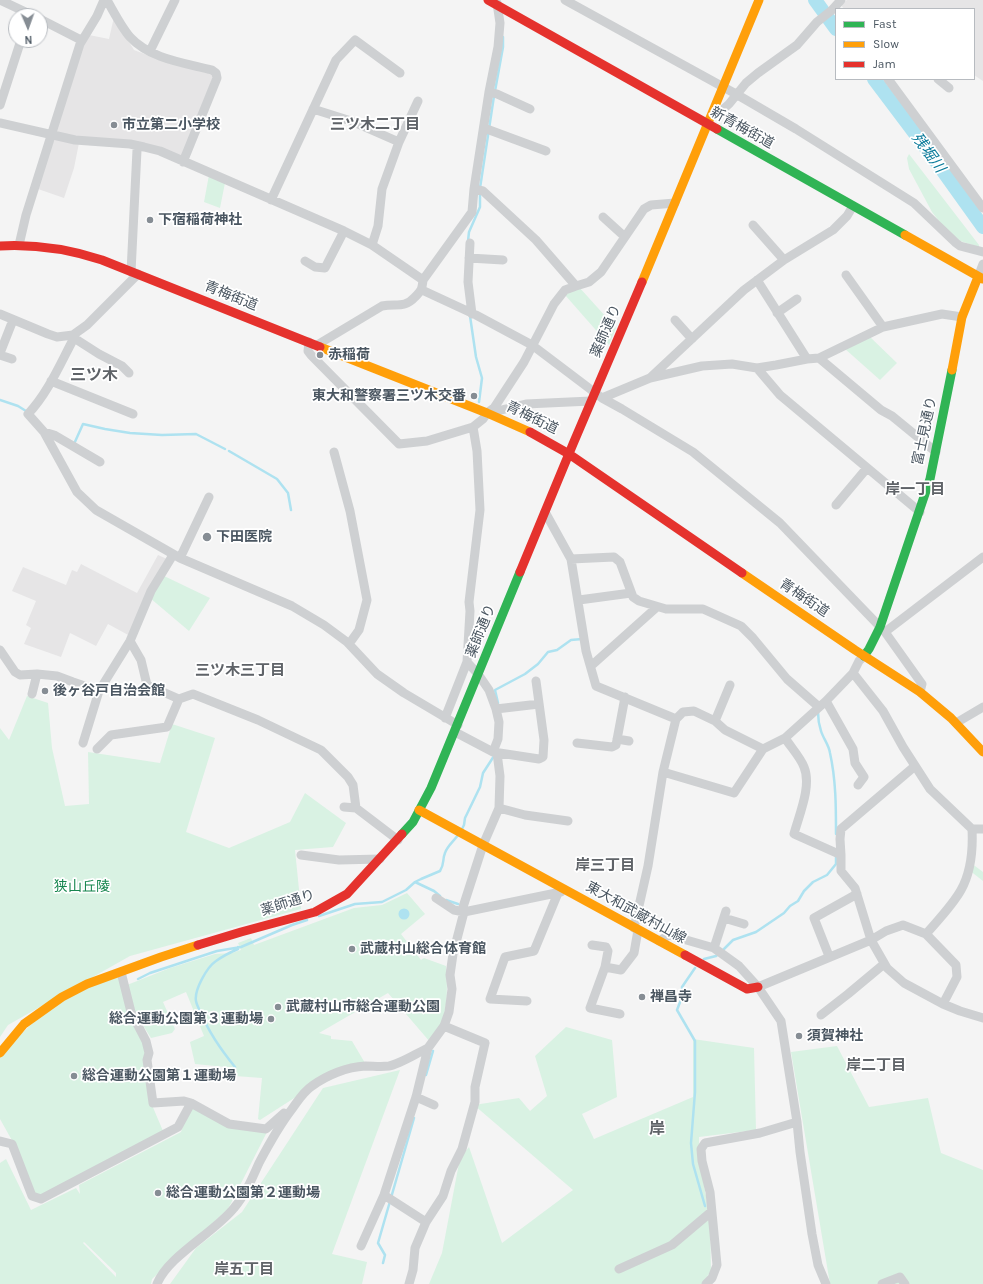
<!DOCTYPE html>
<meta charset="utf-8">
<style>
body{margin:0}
#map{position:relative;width:983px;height:1284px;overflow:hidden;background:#f4f4f4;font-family:Karla,sans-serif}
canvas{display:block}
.legend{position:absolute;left:835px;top:8px;width:140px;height:72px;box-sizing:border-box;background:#fff;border:1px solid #b7bbc0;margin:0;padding:5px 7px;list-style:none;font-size:12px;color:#4a5661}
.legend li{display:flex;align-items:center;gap:8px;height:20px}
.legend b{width:20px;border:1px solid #b7bbc0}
.north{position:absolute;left:8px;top:8px;width:40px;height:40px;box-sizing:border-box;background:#fff;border:1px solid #b7bbc0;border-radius:50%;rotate:178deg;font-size:11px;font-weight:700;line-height:16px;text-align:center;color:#4a5661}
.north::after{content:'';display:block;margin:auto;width:14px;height:18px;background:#868d94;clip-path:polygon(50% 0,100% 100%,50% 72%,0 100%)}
</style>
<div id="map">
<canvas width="983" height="1284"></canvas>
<ul class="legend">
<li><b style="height:5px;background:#30b455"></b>Fast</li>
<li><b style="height:5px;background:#ff9f0a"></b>Slow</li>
<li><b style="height:5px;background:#e5322d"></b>Jam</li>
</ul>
<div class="north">N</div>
</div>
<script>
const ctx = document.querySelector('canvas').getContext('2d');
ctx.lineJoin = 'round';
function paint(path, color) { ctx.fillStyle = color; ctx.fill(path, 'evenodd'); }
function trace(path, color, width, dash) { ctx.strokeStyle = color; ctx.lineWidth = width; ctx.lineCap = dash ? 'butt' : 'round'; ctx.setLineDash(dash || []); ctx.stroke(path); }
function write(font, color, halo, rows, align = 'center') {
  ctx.font = font + ' Karla,"Noto Sans JP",sans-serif'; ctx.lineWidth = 3.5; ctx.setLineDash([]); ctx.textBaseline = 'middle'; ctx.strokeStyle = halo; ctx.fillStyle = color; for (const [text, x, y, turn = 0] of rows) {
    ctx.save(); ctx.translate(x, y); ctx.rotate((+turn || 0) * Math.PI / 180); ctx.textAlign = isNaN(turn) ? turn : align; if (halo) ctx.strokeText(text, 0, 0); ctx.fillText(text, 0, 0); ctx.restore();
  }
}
const education = new Path2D(`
 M847 0H983V81L974 75V9H844L841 5Z
 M114 17 134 50 150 56 211 74 213 77 181 157 56 133 83 44 89 35 109 39Z
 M56 139 79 143 74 168 64 198 38 189 53 141Z
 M158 555 167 559 130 636 108 624 96 646 70 633 61 657 24 644 31 628 26 625 36 601 12 591 23 567 66 585 72 570 77 572 81 564 137 593Z`);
const green = new Path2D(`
 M909 154 979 245V247L960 241 942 225 932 212 909 169 907 158Z
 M209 175 225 183 220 208 204 202Z
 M579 287 616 328 609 345 565 295Z
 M869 336 897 363 880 380 844 348Z
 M162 575 210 598 189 631 150 598Z
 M27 696 48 703 52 748 65 806 89 804 88 752 160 763 172 724 215 738 186 832 229 848 290 822 305 793 346 823 333 847 295 850 301 909 130 956 8 1025 0 1037V728L9 740Z
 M971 863 983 872V881L969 870Z
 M407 893 425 914 401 934 421 960 424 958 446 966C447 985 449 1007 440 1026 438 1032 433 1037 430 1042L388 993 319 1033 331 1036V1039L352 1041 365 1063 299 1095 260 1120 258 1119 262 1078 235 1076V1068L195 1064 190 1042 204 1036 186 992 163 1002 175 1029 172 1033 151 1038 134 1011 127 985 170 968 215 954 232 953 241 950 238 943 251 938 254 945 354 908 382 905Z
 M118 969 144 1042 149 1098 163 1131 41 1196 34 1194 14 1144 0 1119V1054L58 999Z
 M566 1027 612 1040 617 1097 582 1114 594 1139 693 1097V1039L754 1048 756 1130 699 1137V1156L710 1219 711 1271 702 1284H429L442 1253 460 1158 469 1147 502 1243 573 1190 474 1105 519 1098 530 1111 547 1096 535 1056Z
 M837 1046 869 1107 928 1098 941 1153 983 1170V1284H830L791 1052Z
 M400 1070 332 1254 367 1262 362 1284H170L196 1248 242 1212 323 1088Z
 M190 1107 267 1132 228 1209 152 1279 151 1284H0V1163L6 1159 31 1210 76 1188 80 1194 79 1185 181 1132ZM84 1242 116 1273V1277L83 1243Z`);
const water = new Path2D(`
 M398.5 914a5.5 5.5 0 1 1 11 0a5.5 5.5 0 1 1-11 0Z`);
const stream = new Path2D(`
 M495 91 503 47V37
 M480 188 494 96
 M468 241 469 232 480 207V193
 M470 316 476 357 482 378 479 402
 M0 400 18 406 26 411
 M74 444 83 424 105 429 130 433 162 435 196 434 225 449
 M229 451 277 479 288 493 291 510
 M498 703 495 690 525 674 538 664 548 652 557 650 571 640 582 639
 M818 712C818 718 819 725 821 731 823 738 829 745 830 753 836 780 836 807 836 834
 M462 829 464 825 465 818 480 787 483 773 494 756
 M415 882 434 891 440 896
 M446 900 458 904
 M319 916 355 904 382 902 406 890 415 882 421 879 440 871C445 863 442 860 445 853 447 846 454 841 458 835
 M722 951 733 940 756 932 784 913 790 906 798 901 804 891 813 882 827 875 836 864V855
 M704 959 716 956 718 954
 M695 968 682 987V997L677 1010 695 1041V1092L691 1143 693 1164 705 1206
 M138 979 150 973 217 951 241 947 292 925 307 920
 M235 1067C222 1051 210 1035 202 1015 200 1011 197 1006 196 1001 194 990 207 967 216 961 223 956 231 952 238 949V947
 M426 1075 433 1051
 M383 1263 385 1255 378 1243 414 1118`);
const river = new Path2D(`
 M815 0 836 29
 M874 79 935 160 983 227`);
const street = new Path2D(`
 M0 0 34 16
 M107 0C113 11 122 28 130 37 150 59 185 63 212 70L216 73 217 78 183 162
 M565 0 736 94 796 129 914 203 956 243 960 246 983 252
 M40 19 81 40
 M150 51 175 0
 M888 79 983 208
 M938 79 949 88
 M489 92 497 94 530 109
 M0 105 21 40
 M313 109 351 121 399 142 382 189 378 226 372 245
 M713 112H720L729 104 746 83 758 73 797 45 817 22 832 10 841 0
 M0 123 75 140 130 144 144 147 160 151 344 231 372 245 423 280
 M484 128 546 151
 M399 142 418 101
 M474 189 483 191 536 240 576 286
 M271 200 336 60 355 40 400 73
 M603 217 625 237
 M753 225 784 260
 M470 243 468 282 472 314
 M19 245 26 215 80 44 97 16 104 0
 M469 258 503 260
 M305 261 315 267 325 268 344 231
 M131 272 137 150 139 146
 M846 275 883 327
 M978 277 983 264
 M757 280 807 359
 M422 290 476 315 532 345 602 398 622 409 693 452 780 523 885 632 922 684 920 692
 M777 313 797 299
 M0 314 48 334 57 337 73 335 87 325 138 274
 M675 320 692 339
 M73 335 74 338C60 364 48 393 28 414L44 432 77 492 96 510 180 558 292 606 324 625 347 642 377 674 404 693 458 725
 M74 338 99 354 122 366 129 373
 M309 342 308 351 311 355 399 444 427 441 473 427 483 419 487 413 494 408 524 362 554 304 565 290 576 286 589 282 601 272 644 209 651 205 675 203
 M317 345 382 306C396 303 404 309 415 297 422 290 422 289 423 280L472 212 474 189 489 92 498 47 500 23 497 3
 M0 353 13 320
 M0 355 12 359
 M819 358 881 410 892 416 936 452
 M757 368 780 395 920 512
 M651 377 744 290 784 260 833 230 847 216 853 206
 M51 381 133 414
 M602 398 650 378 702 366 732 364 757 368 776 365 807 359 819 358 883 327 942 314 962 317
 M489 413 526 404 591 401
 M44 432 54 435 100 462
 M334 452 350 511 367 600 359 630 349 644
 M836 505 867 468
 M545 512 571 559 586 651 596 686 676 719
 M180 558 209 497
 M571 559 614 557 620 562 633 597 639 601 666 609H703L741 626 753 638 787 679 819 707
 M579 600 631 593
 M885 632 983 557
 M130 641 141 660 147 685 179 699 193 694 258 720 321 750 348 777 353 785 356 808 398 840
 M0 650 15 672 20 675 37 674 57 676 73 682 99 691
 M467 662 478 674 489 690 496 709 499 722 498 739 493 752
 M591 666 657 607
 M32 694 37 674
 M826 701 853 749 855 763 864 777 858 785
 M496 709 539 704
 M445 718 467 662 470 611 469 602 480 510 477 451 473 427
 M715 721 730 685
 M956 723 983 707
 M455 732 493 752 539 759 543 757 544 740 536 681
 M785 738C790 746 801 758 804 767 812 786 799 815 794 834L841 855V871L855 888 871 940 887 968 904 983 943 1004 960 1011 983 1018
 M617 739 629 741
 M83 743 99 691 130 641 151 591 173 555
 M577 743 612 747 616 745 625 697
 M97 749 111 735 167 727 179 699
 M663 772 734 793 763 749 785 738 826 701 853 673 859 661 864 656
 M344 807 356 808
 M499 808 525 815 568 821
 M972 829H983
 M301 855 339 860 380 859
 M841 855 840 839 841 829 915 766
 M436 898 454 910 464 912 561 892
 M724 918 744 924
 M634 928 648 866 663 772 676 719 683 712 694 711 715 721 725 730 763 749
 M926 934 956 965 957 977 943 1004
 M659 941 669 935 714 948 739 966 758 987 781 1021 797 1122 800 1152 812 1234 818 1265 826 1284
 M592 945 606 947 608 951 605 967
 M714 948 726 911
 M829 956 814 918 857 894
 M121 972 131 1012 146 1041 149 1053 147 1060 153 1103 184 1101 191 1103 229 1124 266 1129 284 1113
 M758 987 871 940 886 931 903 925 926 934C938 920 952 906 961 890 971 872 973 849 972 829L930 789 903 747 883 711 853 673
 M527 1001 490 999 505 957 534 951 558 893
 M620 1014 590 1008 605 967 621 970 634 953 638 930
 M821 1015 848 994 884 964
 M416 1097 434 1105
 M0 1141 12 1144 32 1196 41 1199 178 1127 191 1103
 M384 1195 426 1222
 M361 1246 384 1195 416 1097 428 1048 444 1026 449 1012 452 989 450 975 453 954 464 912 463 907 483 845 499 808 500 776 497 753
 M619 1269 672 1245 711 1212
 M157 1284C168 1256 214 1233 234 1208 245 1195 252 1179 259 1163 269 1144 279 1126 292 1109 298 1101 303 1092 312 1086 327 1075 347 1067 365 1066 373 1066 381 1067 389 1066 400 1064 417 1053 428 1048
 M409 1284 413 1270 415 1248 426 1222 443 1196 451 1171 462 1149 475 1102V1087L485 1043 444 1026
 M706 1284 712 1278 717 1265 710 1192 702 1161 701 1149 705 1143 760 1133 797 1122
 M882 1284 900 1277 905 1284`);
const fast = new Path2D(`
 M717 129 905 235
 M864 656 869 649 880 627 930 479 952 370
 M402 834 413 822 431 788 520 572`);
const slow = new Path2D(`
 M905 235 983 279
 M642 282 759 0
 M320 347 487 413 530 432
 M952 370 962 317 978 277
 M742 573 855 650 920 692 951 718 983 752
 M419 810 685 955
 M0 1053 24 1024 62 997 87 984 161 957 198 945`);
const jam = new Path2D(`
 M488 0 717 129
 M0 246C35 244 68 249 102 260L320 347
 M530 432 569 454 742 573
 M520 572 573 444 642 282
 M198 945 241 932 315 912 347 894 402 834
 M685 955 747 989 758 987`);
const markers = [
 [114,125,4,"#868d94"],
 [150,220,4,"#868d94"],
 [320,355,4,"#868d94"],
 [474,396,4,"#868d94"],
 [207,537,5,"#868d94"],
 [45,691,4,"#868d94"],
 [352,949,4,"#868d94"],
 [642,997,4,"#868d94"],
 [278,1007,4,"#868d94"],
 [271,1019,4,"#868d94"],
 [799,1036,4,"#868d94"],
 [74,1076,4,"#868d94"],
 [158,1193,4,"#868d94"]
];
const poiNames = [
 ["市立第二小学校",122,125],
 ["下宿稲荷神社",158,220],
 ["赤稲荷",328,355],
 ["東大和警察署三ツ木交番",466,396,"right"],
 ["下田医院",216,537],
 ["後ヶ谷戸自治会館",53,691],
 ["武蔵村山総合体育館",360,949],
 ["禅昌寺",650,997],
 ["武蔵村山市総合運動公園",286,1007],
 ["総合運動公園第３運動場",263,1019,"right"],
 ["須賀神社",807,1036],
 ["総合運動公園第１運動場",82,1076],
 ["総合運動公園第２運動場",166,1193]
];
const streetNames = [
 ["新青梅街道",742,128,29],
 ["青梅街道",231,296,22],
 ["薬師通り",606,331,-67],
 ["青梅街道",532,418,26],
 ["富士見通り",925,431,-78],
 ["青梅街道",804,598,34],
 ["薬師通り",481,631,-68],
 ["薬師通り",288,903,-18],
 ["東大和武蔵村山線",636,913,29]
];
const parkNames = [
 ["狭山丘陵",82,887]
];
const neighbourhoodNames = [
 ["三ツ木二丁目",375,125],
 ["岸一丁目",915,490],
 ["三ツ木三丁目",240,671],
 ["岸三丁目",605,866],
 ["岸二丁目",876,1066],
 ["岸五丁目",244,1270]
];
const waterNames = [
 ["残堀川",928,153,54]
];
const quarterNames = [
 ["三ツ木",94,375],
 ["岸",657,1129]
];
paint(education, '#e6e5e6');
paint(green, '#d9f2e3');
paint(water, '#aee2f0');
trace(stream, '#aee2f0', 2.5);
trace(river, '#aee2f0', 14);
trace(street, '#ced0d2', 9);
trace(fast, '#30b455', 9);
trace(slow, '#ff9f0a', 9);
trace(jam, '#e5322d', 9);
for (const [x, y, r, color] of markers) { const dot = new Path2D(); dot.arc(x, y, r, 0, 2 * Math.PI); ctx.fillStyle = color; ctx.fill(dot); trace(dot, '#fff', 1.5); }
write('bold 14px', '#4a5661', '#fff', poiNames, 'left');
write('14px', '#4a5661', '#fff', streetNames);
write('14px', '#17864f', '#fff', parkNames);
write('bold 15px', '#5f6368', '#fff', neighbourhoodNames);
write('italic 15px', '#0c7c9b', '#fff', waterNames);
write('bold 16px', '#5f6368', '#fff', quarterNames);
</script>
